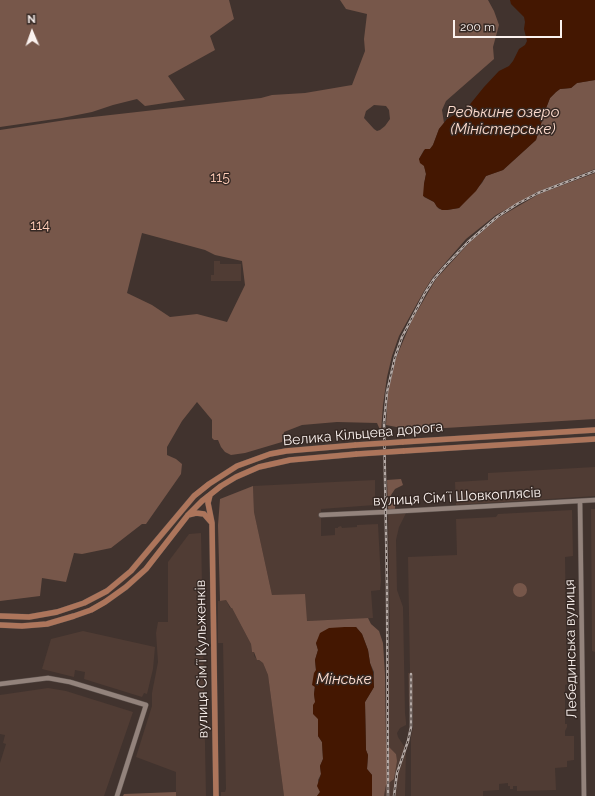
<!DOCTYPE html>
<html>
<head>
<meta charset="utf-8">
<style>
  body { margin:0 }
  #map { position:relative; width:595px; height:796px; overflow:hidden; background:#41332e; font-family:Raleway,sans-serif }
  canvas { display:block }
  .north { position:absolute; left:12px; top:12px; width:40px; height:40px; -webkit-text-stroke:3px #362924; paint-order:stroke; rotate:358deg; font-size:11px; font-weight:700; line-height:16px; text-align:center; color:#fbf2ef }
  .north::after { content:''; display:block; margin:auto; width:14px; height:18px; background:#fbf2ef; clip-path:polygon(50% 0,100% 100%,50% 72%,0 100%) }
  .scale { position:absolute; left:453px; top:20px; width:109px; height:18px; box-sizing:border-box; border:2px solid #fbf2ef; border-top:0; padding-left:5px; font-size:12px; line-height:14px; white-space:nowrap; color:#fbf2ef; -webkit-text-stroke:3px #362924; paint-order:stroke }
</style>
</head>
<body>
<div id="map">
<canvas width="595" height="796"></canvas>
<div class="north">N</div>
<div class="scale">200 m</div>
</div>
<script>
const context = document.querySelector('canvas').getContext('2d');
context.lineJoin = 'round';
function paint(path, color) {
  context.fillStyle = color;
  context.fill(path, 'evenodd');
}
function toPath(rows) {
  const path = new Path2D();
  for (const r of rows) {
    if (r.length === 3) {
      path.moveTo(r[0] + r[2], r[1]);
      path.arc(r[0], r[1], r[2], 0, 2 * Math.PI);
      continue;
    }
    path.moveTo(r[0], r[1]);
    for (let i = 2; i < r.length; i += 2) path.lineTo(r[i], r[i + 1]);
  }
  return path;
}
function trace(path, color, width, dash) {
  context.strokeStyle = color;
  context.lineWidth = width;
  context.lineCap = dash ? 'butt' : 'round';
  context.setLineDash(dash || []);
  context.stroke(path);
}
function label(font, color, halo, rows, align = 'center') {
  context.font = font + ' Raleway,sans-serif';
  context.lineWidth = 3;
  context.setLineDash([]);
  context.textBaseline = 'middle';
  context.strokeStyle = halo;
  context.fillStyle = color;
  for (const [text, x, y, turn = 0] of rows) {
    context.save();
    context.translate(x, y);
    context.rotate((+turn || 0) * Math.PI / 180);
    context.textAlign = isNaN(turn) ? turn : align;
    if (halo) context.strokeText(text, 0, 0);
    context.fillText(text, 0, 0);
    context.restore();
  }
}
paint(toPath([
  [214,261,220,261,220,264,241,264,241,281,211,281,211,275,214,275],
  [595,467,595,496,456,505,455,482,488,480,488,473],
  [375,480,375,505,321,509,321,536,335,535,335,528,338,528,338,527,341,526,342,528,357,527,357,525,378,524,381,581,380,590,371,591,373,618,306,621,272,595,254,512,253,486],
  [591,509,595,509,595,652,592,651],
  [572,510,573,556,565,557,567,684,565,685,565,724,567,724,567,727,565,731,565,736,574,736,574,760,567,761,567,767,555,768,556,790,517,791,517,786,513,786,513,789,510,789,510,786,508,786,508,783,499,784,499,790,483,791,483,796,411,796,411,737,413,727,413,707,409,706,408,673,410,673,408,557,457,555,456,519,496,517,498,514],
  [406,513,399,527,396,540,397,590,403,607,405,713,406,722,406,725,400,728,397,733,398,737,406,749,405,796,384,796,386,785,396,754,386,745,385,737,390,632,388,514],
  [201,533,206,796,176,796,176,772,136,757,152,706,152,693,158,662,156,633,158,622,168,622,168,562,189,534],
  [226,600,230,608,232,608,251,644,252,652,254,652,254,656,257,659,263,663,268,675,284,796,221,796,221,792,225,792,226,789,223,643,218,643,218,601],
  [83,631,155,647,153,669,147,694,144,693,142,697,84,679,85,672,75,670,74,677,42,669,51,639],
  [48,688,66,691,133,712,104,796,0,796,0,763,6,744,3,743,5,735,0,734,0,695]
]), '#503c34');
paint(toPath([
  [0,0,229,0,234,19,210,36,215,50,168,76,185,100,145,106,137,99,113,105,92,112,62,118,0,127],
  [340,0,488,0,494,11,499,25,493,47,494,59,446,101,442,110,444,123,439,129,433,145,430,149,424,150,419,159,424,165,426,174,424,184,424,197,434,202,439,209,447,210,459,208,482,183,486,176,503,170,536,140,545,111,550,98,556,92,560,89,571,88,577,83,595,80,595,169,537,192,496,215,466,239,433,277,424,291,399,336,392,356,387,377,383,405,381,432,377,423,337,422,302,425,284,432,282,442,245,453,231,455,225,452,221,447,218,440,214,440,212,438,212,420,197,402,182,421,167,447,167,455,176,459,182,464,181,474,146,524,142,524,111,548,82,554,74,553,66,582,42,578,40,596,0,601,0,130,66,120,261,98,272,95,305,93,352,85,365,51,364,39,367,14,346,9],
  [374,105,386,106,389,110,390,119,385,126,380,130,377,131,374,129,364,118,366,111],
  [142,233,205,250,215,255,242,261,245,285,227,322,197,314,170,317,152,305,127,293],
  [595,173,595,419,412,430,386,425,388,392,396,358,412,320,436,279,469,243,498,218,539,194],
  [401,479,403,485,395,489,391,495,393,501,395,502,395,509,389,510,388,508,387,480],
  [253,486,254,512,272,595,305,594,307,621,368,618,371,624,379,631,383,643,385,674,386,744,396,754,397,761,394,779,386,785,384,796,372,796,372,775,367,769,368,755,366,750,365,702,374,687,374,672,370,663,368,650,362,634,356,627,345,627,316,643,318,650,315,660,316,671,314,694,318,719,318,736,322,742,323,759,320,766,321,774,318,780,320,792,317,796,284,796,268,675,263,663,259,660,257,660,254,652,252,652,251,644,232,608,231,608,226,600,220,601,218,525,220,499],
  [520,590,7],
  [176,792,176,796,123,796,124,794]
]), '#77574a');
paint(toPath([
  [510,0,595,0,595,80,577,83,571,88,560,89,556,92,550,98,545,111,536,140,503,170,486,176,476,191,459,208,447,210,442,210,437,207,434,202,423,196,424,184,426,174,424,166,420,163,419,159,425,149,430,149,433,145,439,129,447,119,467,108,484,87,499,71,509,66,513,61,519,49,525,45,527,41,524,29,525,22,524,17,511,4],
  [345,627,356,627,362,634,368,650,370,663,373,672,374,687,365,702,366,750,368,755,367,769,372,775,372,796,317,796,320,792,317,786,321,774,320,766,323,759,322,742,318,736,318,719,313,714,313,705,315,702,314,694,315,687,312,685,314,673,316,670,315,660,318,650,316,643,320,633,329,628]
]), '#441701');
const minor = toPath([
  [580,501,584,796],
  [321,515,385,512,595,500],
  [0,684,48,678,70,682,146,705,117,796]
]);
const major = toPath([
  [402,442,595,430],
  [403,451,595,439],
  [210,495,208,503,212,523,216,796],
  [188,515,196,513,204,514,211,522],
  [0,616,29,617,57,612,84,603,107,591,131,571,194,496,209,484,237,466,270,454,286,451,356,445],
  [0,625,22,626,47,624,74,616,91,610,105,602,126,587,146,569,188,515,202,501,221,486,236,477,259,467,290,460,357,454]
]);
trace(minor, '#5a4f4a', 5.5);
trace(major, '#5a4f4a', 6);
trace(minor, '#93837c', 4.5);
trace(major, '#ad755b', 5.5);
const rail = toPath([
  [388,796,387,587,384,423,387,392,395,357,402,337,425,293,434,279,445,266,468,242,497,217,517,204,538,193,595,171],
  [394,796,397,773,408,741,411,727,411,674]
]);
trace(rail, '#b4a9a5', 2.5);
trace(rail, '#362924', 1, [3]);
const majorBridge = toPath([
  [356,445,402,442],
  [357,454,403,451]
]);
trace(majorBridge, '#5a4f4a', 6, []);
trace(majorBridge, '#ad755b', 5.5);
label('14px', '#feccb7', '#362924', [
  ["115",220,178],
  ["114",40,226]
]);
label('14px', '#fbf2ef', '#362924', [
  ["Велика Кільцева дорога",363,434,-5],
  ["вулиця Сімʼї Шовкоплясів",457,497,-3],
  ["Лебединська вулиця",571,649,-91],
  ["вулиця Сімʼї Кульженків",202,659,-91]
]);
label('italic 15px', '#fedcce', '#362924', [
  ["Редькине озеро",503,112],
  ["(Міністерське)",503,129],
  ["Мінське",344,679]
]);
</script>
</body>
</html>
